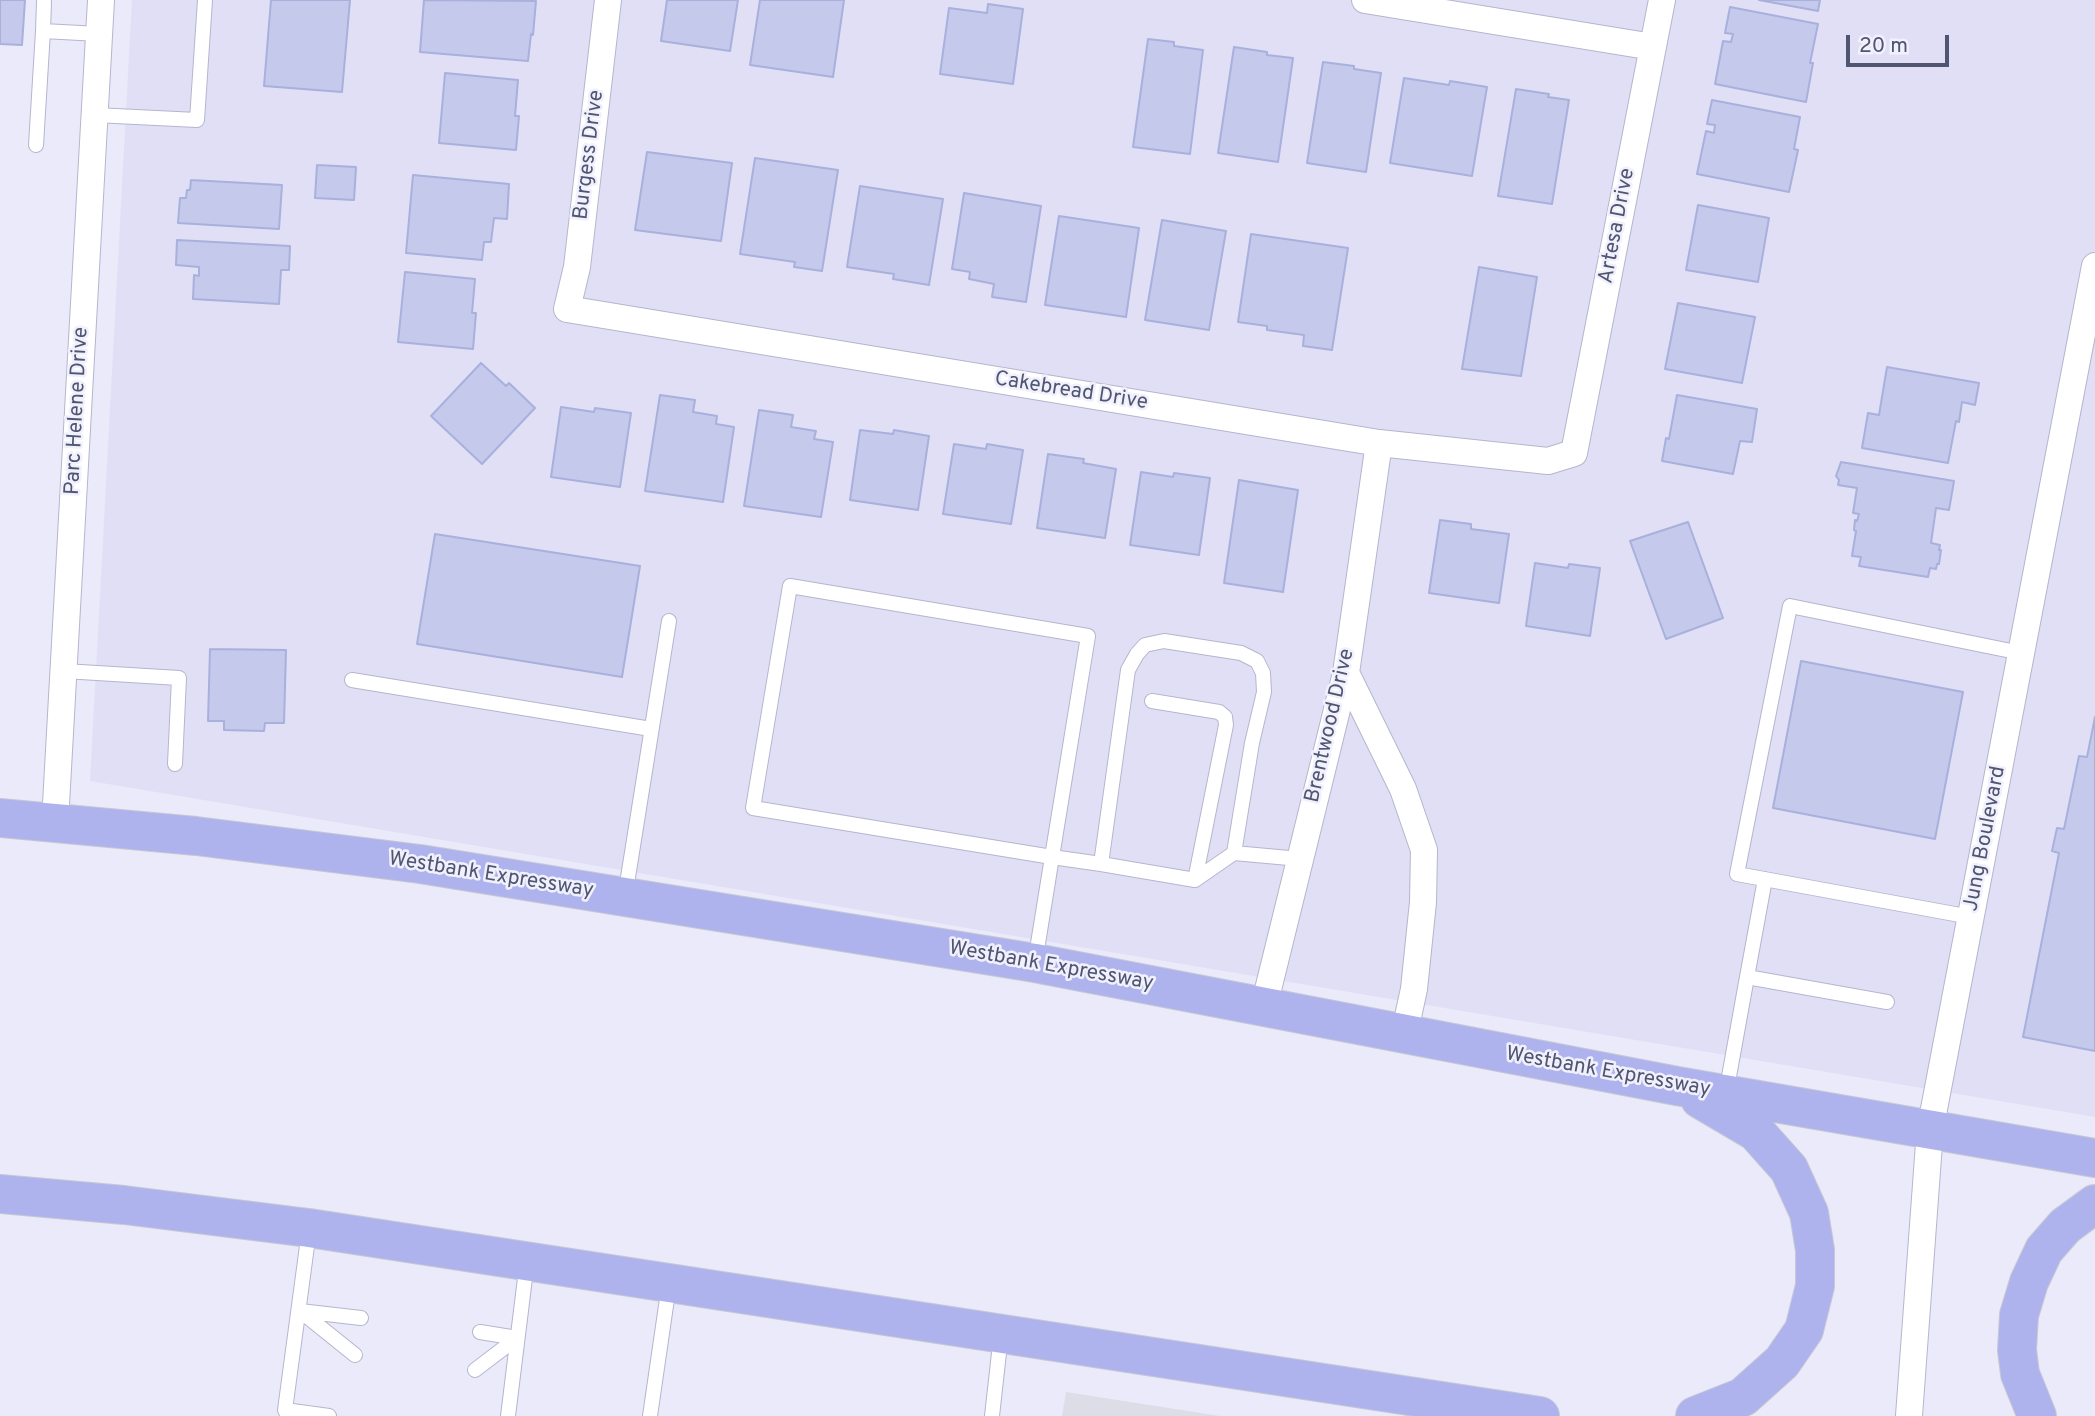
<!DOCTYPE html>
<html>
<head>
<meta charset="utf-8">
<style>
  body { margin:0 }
  #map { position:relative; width:2095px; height:1416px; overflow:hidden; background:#ebeafa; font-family:Overpass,sans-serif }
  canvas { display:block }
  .scale { position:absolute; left:1846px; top:35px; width:103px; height:32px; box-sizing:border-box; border:4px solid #505672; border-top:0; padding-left:9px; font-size:21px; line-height:24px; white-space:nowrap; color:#505672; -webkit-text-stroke:5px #f1f0fd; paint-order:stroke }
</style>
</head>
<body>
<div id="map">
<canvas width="2095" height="1416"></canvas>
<div class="scale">20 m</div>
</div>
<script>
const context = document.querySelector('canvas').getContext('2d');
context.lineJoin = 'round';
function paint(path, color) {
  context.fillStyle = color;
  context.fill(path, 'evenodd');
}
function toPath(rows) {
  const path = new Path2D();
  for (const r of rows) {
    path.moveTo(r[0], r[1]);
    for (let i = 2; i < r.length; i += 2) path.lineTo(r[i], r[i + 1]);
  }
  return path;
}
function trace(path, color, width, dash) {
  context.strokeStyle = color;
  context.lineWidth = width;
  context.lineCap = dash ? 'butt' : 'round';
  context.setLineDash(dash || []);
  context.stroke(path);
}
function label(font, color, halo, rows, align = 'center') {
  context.font = font + ' Overpass,sans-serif';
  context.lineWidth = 5;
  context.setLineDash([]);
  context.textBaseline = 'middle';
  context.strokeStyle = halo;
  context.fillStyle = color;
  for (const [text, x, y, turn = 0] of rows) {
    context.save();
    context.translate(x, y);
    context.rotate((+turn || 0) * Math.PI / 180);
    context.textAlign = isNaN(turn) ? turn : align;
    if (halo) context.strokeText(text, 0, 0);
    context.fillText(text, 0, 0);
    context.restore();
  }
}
paint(toPath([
  [132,0,2095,0,2095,1117,90,781]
]), '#e0dff6');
paint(toPath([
  [1066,1392,1220,1416,1062,1416]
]), '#dcdde7');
const building = toPath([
  [0,0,25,0,22,45,0,44,0,0],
  [271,0,350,0,342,92,264,86,271,0],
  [424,0,536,1,533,35,531,34,528,61,420,52,424,0],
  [667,0,738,0,730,51,661,41,667,0],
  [760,0,844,0,833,77,750,65,760,0],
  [1759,0,1820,0,1818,11,1759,0],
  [988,4,1023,9,1013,84,940,74,949,8,987,13,988,4],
  [1730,7,1818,24,1810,63,1813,63,1806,102,1715,84,1723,41,1731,42,1733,34,1725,33,1730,7],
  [1148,39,1174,42,1174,46,1203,50,1190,154,1133,147,1148,39],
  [1234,47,1267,52,1267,55,1293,58,1278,162,1218,153,1234,47],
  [1323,62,1354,66,1354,69,1381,73,1366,172,1307,163,1323,62],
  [445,73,518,80,515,116,519,116,516,150,439,143,445,73],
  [1404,78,1449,85,1450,81,1487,87,1472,176,1390,163,1404,78],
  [1516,89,1549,94,1548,97,1569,100,1552,204,1498,196,1516,89],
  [1712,100,1800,117,1794,149,1798,150,1789,192,1697,174,1706,131,1714,133,1715,125,1707,124,1712,100],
  [647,152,732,163,721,241,635,230,647,152],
  [755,158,838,170,822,271,794,267,795,262,740,254,755,158],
  [317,165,356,167,354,200,315,198,317,165],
  [413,175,509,184,507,219,494,218,491,242,484,242,482,260,406,253,413,175],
  [191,180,282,185,279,229,178,223,180,198,186,198,187,190,190,190,191,180],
  [860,186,943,199,929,285,893,279,894,274,847,267,860,186],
  [964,193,1041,206,1026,302,992,297,994,284,969,279,970,272,952,269,964,193],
  [1698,205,1769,218,1758,282,1686,270,1698,205],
  [1059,216,1139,228,1126,317,1045,305,1059,216],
  [1162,220,1226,231,1209,330,1145,320,1162,220],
  [1251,234,1348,248,1332,350,1303,346,1304,335,1267,330,1267,326,1238,322,1251,234],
  [177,240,290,246,289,270,281,270,279,304,193,299,194,275,199,276,199,267,176,265,177,240],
  [1479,267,1537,277,1521,376,1462,369,1479,267],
  [405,272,475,279,472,313,476,313,473,349,398,342,405,272],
  [1678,303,1755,317,1742,383,1665,369,1678,303],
  [481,363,506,386,509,383,535,408,482,464,431,416,481,363],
  [1887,367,1979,383,1975,405,1962,402,1959,422,1956,421,1948,463,1862,448,1868,413,1879,415,1887,367],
  [660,395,695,400,693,412,717,416,716,424,734,427,723,502,645,491,660,395],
  [1677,395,1757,409,1752,442,1740,441,1733,474,1662,461,1666,438,1669,439,1677,395],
  [561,407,594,412,595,408,631,413,620,487,551,477,561,407],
  [759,410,793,415,791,427,816,431,814,439,833,442,821,517,744,506,759,410],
  [860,430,893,434,894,430,929,436,918,510,850,500,860,430],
  [954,444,986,449,987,444,1023,450,1011,524,943,514,954,444],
  [1048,454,1084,459,1083,463,1116,469,1105,538,1037,528,1048,454],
  [1841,462,1954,481,1949,510,1936,508,1931,543,1940,545,1939,550,1941,550,1939,564,1937,564,1936,569,1930,568,1928,577,1859,566,1861,557,1852,556,1856,531,1854,530,1855,520,1857,521,1859,514,1853,513,1857,488,1838,485,1839,480,1836,476,1841,462],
  [1141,472,1173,477,1174,473,1210,478,1199,555,1130,545,1141,472],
  [1239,480,1298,490,1283,592,1224,583,1239,480],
  [1440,520,1471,524,1471,529,1509,534,1499,603,1429,593,1440,520],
  [1688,522,1723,618,1666,639,1630,541,1688,522],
  [435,534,640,566,622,677,417,644,435,534],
  [1535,563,1568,568,1569,564,1600,568,1590,636,1526,626,1535,563],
  [210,649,286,650,284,723,265,723,264,731,224,730,224,721,208,721,210,649],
  [1801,661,1963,692,1935,839,1773,808,1801,661],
  [2095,717,2095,1051,2023,1037,2059,853,2052,851,2057,828,2064,829,2079,756,2087,757,2095,717]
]);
paint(building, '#c5caec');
trace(building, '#a8b0dc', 2);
const service = toPath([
  [43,31,44,2],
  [95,115,197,120,205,0],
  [36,145,43,31,99,34],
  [64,671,179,678,175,764],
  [352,680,651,729],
  [1152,701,1219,712,1225,717,1226,725,1195,880],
  [1101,864,1128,670,1137,654,1145,645,1164,641,1241,653,1257,661,1263,673,1264,692,1252,743,1234,853],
  [1765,879,1747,977,1887,1002],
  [625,896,669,621],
  [1971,917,1737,874,1790,606,2021,653],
  [1035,962,1052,857,1088,636,790,586,753,808,1052,857,1101,864,1195,880,1234,853,1300,859],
  [1726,1093,1747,977],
  [299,1310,355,1355],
  [300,1311,361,1318],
  [480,1332,517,1338],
  [475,1370,517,1338],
  [285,1410,329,1416],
  [288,1416,285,1410,309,1231],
  [508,1416,527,1262],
  [650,1416,669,1285],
  [992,1416,1001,1335]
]);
const minor = toPath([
  [608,0,577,267,567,309,1379,443,1548,461,1574,453,1662,0],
  [1365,0,1653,47],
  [1346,673,1403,789,1424,850,1423,902,1414,989,1404,1035],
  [55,822,101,0],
  [1264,1006,1346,673,1379,443],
  [1909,1416,1930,1130,2095,266]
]);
const trunk = toPath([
  [0,818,196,836,420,864,1035,963,1677,1086,2095,1158],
  [0,1194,124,1205,309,1228,1540,1416],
  [1695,1416,1743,1397,1782,1362,1804,1330,1815,1286,1815,1250,1809,1213,1789,1169,1756,1132,1700,1099],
  [2037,1416,2020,1374,2017,1350,2019,1315,2029,1282,2044,1250,2065,1226,2095,1204]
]);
trace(service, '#b4b6cd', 16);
trace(minor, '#b4b6cd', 28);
trace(trunk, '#c7c9d2', 40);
trace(service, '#fff', 14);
trace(minor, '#fff', 26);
trace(trunk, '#aeb3ee', 38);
label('21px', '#505672', '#f1f0fd', [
  ["Burgess Drive",590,155,-83],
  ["Artesa Drive",1618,226,-79],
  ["Cakebread Drive",1071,392,9],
  ["Parc Helene Drive",78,411,-87],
  ["Brentwood Drive",1331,726,-77],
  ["Jung Boulevard",1986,839,-79],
  ["Westbank Expressway",491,876,9],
  ["Westbank Expressway",1051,967,10],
  ["Westbank Expressway",1608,1073,10]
]);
</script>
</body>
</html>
